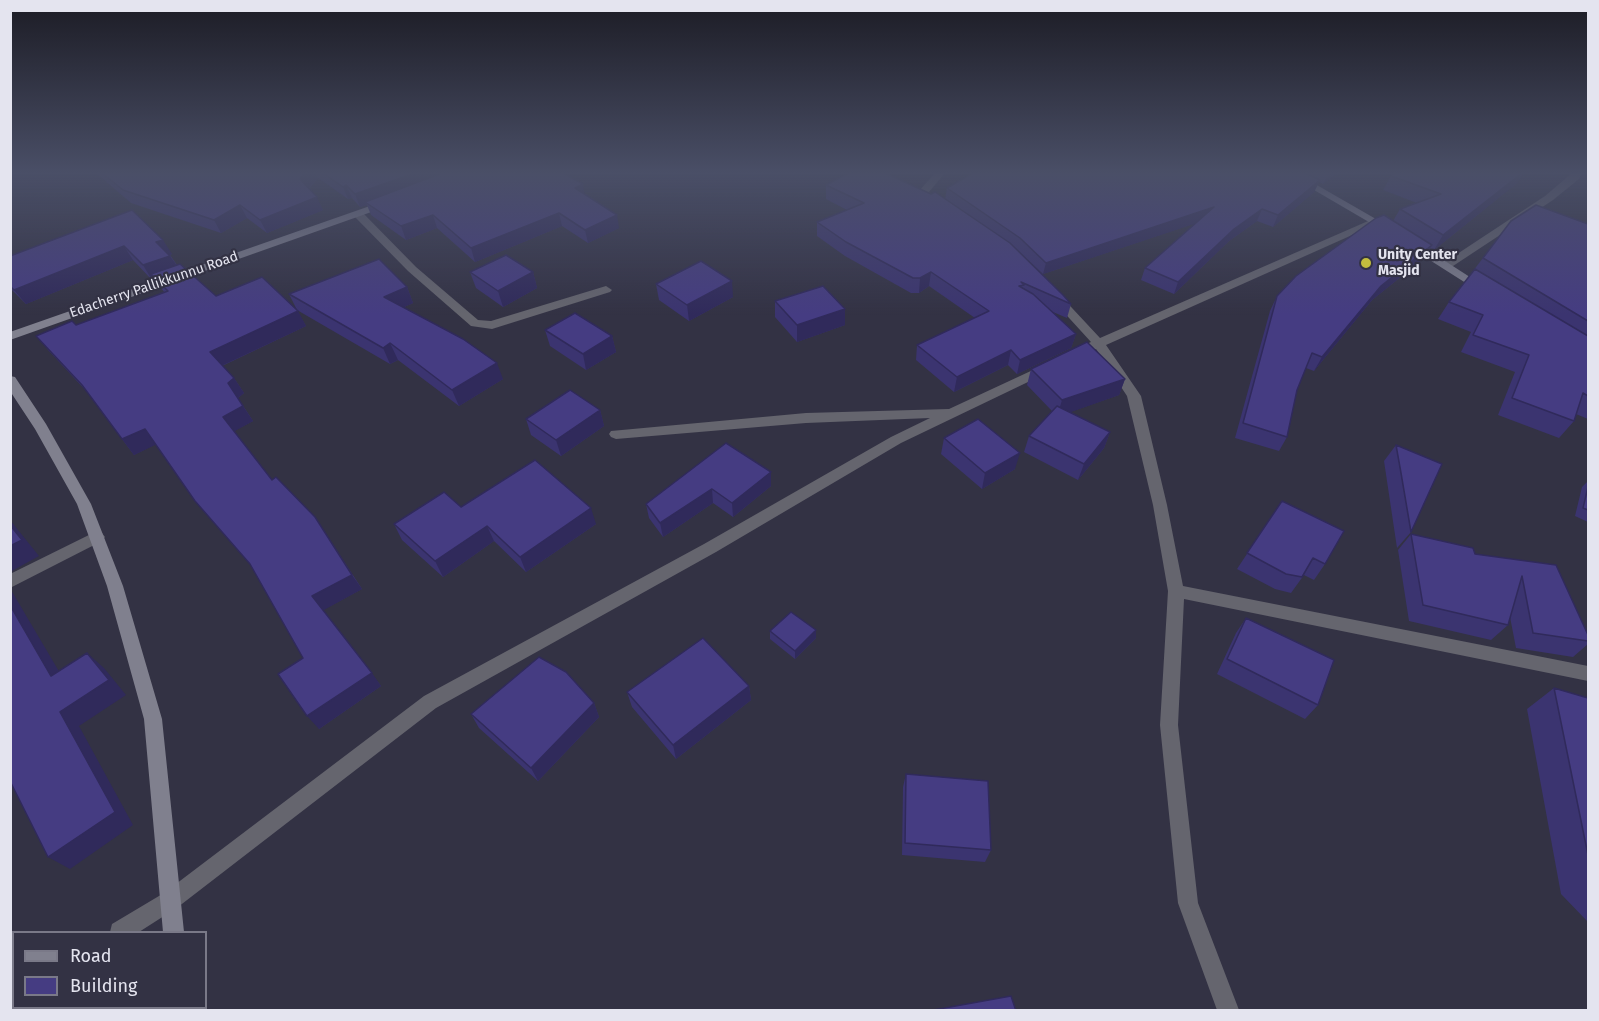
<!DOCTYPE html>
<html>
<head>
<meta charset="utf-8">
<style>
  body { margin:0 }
  #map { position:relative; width:1599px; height:1021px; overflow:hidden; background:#333244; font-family:"Fira Sans",sans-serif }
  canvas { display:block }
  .frame { position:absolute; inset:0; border:12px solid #e4e4ef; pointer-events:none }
  .legend { position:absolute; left:12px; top:931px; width:195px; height:78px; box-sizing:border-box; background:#333244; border:2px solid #7a7988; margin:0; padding:8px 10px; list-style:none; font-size:18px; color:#e4e4ef }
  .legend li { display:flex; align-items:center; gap:12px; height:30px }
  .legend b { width:30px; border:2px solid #7a7988 }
</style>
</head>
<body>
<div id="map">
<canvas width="1599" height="1021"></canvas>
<div class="frame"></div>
<ul class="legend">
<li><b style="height:8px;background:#80808e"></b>Road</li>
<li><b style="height:16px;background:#453c82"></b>Building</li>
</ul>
</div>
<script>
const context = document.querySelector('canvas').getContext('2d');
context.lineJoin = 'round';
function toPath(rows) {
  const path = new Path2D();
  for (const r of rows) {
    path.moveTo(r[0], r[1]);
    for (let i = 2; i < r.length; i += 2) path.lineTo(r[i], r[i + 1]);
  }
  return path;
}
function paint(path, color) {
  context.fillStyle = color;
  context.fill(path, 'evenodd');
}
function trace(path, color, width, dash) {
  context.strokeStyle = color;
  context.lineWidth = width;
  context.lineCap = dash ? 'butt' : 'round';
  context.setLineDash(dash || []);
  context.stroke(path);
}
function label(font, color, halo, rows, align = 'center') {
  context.font = font + ' "Fira Sans",sans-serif';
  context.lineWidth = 4.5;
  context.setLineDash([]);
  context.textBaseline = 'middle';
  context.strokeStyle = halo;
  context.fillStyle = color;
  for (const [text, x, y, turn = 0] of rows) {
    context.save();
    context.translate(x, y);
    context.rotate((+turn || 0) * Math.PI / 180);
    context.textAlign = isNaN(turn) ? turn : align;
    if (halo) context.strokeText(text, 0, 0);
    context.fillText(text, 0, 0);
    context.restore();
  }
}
paint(toPath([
  [935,173,945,173,929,192,943,203,938,206,918,192,935,173],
  [1572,173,1582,173,1579,179,1553,200,1450,268,1442,268,1442,264,1545,196,1572,173],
  [358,211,362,212,416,267,478,320,491,321,606,286,612,290,610,292,492,329,471,326,408,271,354,216,353,214,358,211],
  [1375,218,1379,219,1379,223,1106,345,1141,396,1167,505,1183,586,1588,666,1588,681,1184,599,1178,725,1198,903,1239,1010,1217,1010,1178,903,1160,725,1168,591,1153,505,1127,396,1096,349,1079,357,1071,357,1069,354,1071,351,1091,342,1049,296,1055,292,1059,294,1100,338,1375,218],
  [1048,363,1054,367,1053,370,901,443,716,552,436,708,178,907,139,932,110,932,112,924,164,893,424,696,704,544,891,437,930,418,806,423,616,439,611,437,609,434,611,431,806,413,949,409,1048,363],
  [97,531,102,533,105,537,102,541,10,588,10,574,97,531],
  [14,990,14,1008,22,1008,19,1010,10,1010,10,991,14,990]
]), '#65656e');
paint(toPath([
  [1285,173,1296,173,1395,230,1394,232,1386,232,1285,173],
  [387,200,391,201,391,205,10,340,10,332,387,200],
  [1410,240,1414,241,1490,290,1484,294,1480,292,1406,245,1405,243,1410,240],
  [10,376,15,377,46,424,91,504,123,586,162,719,184,932,163,932,144,719,107,586,77,504,35,429,10,391,10,376],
  [170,1008,192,1008,193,1010,171,1010,170,1008]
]), '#80808e');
paint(toPath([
  [96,173,563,173,619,228,588,243,562,226,475,262,437,228,406,240,371,215,367,205,360,207,352,198,348,199,318,178,309,189,323,210,267,233,247,218,221,233,131,203],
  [973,173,1337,173,1323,184,1319,182,1314,192,1273,227,1257,221,1229,241,1174,294,1141,280,1145,268,1196,223,1043,274,1015,248,1071,304,1067,318,1053,312,1076,334,1071,348,1017,374,1008,365,954,392,916,360,917,345,975,318,929,286,919,293,911,293,845,256,817,236,817,222,847,210,826,199,826,185,931,194,945,199,947,188],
  [1394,173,1524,173,1517,183,1434,250,1430,248,1423,259,1372,300,1314,371,1306,368,1297,390,1287,437,1279,451,1235,438,1270,311,1277,296,1393,221,1400,209,1417,203,1383,190,1391,176],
  [132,210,172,254,170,255,177,265,216,296,297,310,289,294,407,287,413,303,404,307,503,379,459,406,398,360,390,364,297,310,306,326,222,366,234,378,244,393,238,398,253,421,234,431,272,480,315,517,362,589,323,610,381,686,319,729,303,658,253,568,195,501,156,444,134,455,122,439,89,394,49,351,36,336,76,325,164,292,155,279,152,280,133,260,26,304,10,288,10,256],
  [1588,224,1588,419,1576,414,1574,421,1559,438,1498,415,1515,372,1461,352,1471,332,1438,319,1449,302,1483,258],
  [470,272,533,272,537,288,503,307,476,288],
  [656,284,733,297,689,321,659,300],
  [775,301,845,309,845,325,797,342,775,317],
  [545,330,612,336,616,352,586,370,550,346],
  [1031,369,1125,379,1119,395,1070,412,1110,432,1104,448,1078,480,1024,452,1029,436,1052,411,1027,385],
  [600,410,604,426,561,456,531,435,526,419],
  [944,438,1015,469,982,489,941,454],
  [1396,445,1411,532,1397,548,1384,461],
  [771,472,771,486,733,517,713,503,663,537,649,518,646,504],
  [1588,481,1588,522,1575,516,1582,487],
  [1282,501,1325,564,1314,580,1304,575,1291,593,1275,589,1237,569],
  [461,507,596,524,526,572,494,541,443,577,402,540,394,524],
  [1411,534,1475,554,1556,565,1588,635,1588,644,1573,657,1516,648,1510,617,1508,625,1491,640,1409,621,1398,550],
  [1246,618,1318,705,1305,719,1217,674,1236,633],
  [770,631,816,638,795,659,770,639],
  [749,686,751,700,676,759,632,707,627,692],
  [1554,688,1588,698,1588,922,1561,894,1527,709],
  [594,703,599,717,538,781,479,728,471,714],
  [906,774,991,850,985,862,902,855,903,787]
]), '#3b3470');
paint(toPath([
  [305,173,315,173,318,178,305,192,300,179],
  [415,173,454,173,365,202,367,205,360,207,355,194],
  [1329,173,1337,173,1323,184],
  [1522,173,1524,173,1517,183,1434,250,1443,235],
  [1320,180,1314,192,1273,227,1278,215],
  [583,184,585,197,575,188],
  [346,185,352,198,348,199,343,187],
  [317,197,323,210,267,233,260,220],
  [240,205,247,218,221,233,214,220],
  [1214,207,1209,219,1043,274,1046,263],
  [1262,209,1257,221,1229,241,1174,294,1178,282,1234,229],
  [559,213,562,226,475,262,471,248],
  [433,215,437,228,406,240,401,226],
  [617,215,619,228,588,243,585,230],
  [163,240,172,254,165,257,156,242],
  [1432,245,1423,259,1372,300,1314,371,1322,357,1381,286],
  [124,246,133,260,26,304,14,290],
  [170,256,180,270,151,274,155,279,152,280,143,265],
  [533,272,537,288,503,307,498,291],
  [931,272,929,286,919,293,920,278],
  [732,281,733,297,689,321,687,305],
  [407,287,413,303,391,313,384,297],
  [845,309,845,325,797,342,797,325],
  [298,311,306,326,219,367,210,352],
  [1076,334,1071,348,1017,374,1020,360],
  [612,336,616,352,586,370,583,354],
  [390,343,398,360,390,364,383,348],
  [1011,350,1008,365,954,392,957,377],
  [497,363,503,379,459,406,452,390],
  [234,378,244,393,238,398,228,383],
  [1125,379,1119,395,1057,417,1062,400],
  [243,406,253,421,233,432,223,417],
  [600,410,604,426,561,456,556,440],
  [145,429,157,444,134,455,122,439],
  [1110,432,1104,448,1078,480,1084,464],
  [1020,453,1015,469,982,489,985,473],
  [771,472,771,486,733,517,732,503],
  [712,489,713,503,663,537,660,523],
  [591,508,596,524,526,572,520,557],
  [10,520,39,556,10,572],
  [487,526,494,541,443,577,435,561],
  [352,575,362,589,322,611,312,596],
  [10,589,11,590,70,690,51,676,10,605],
  [816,630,816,638,795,659,795,651],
  [87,653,104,668,126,695,79,726,133,825,70,869,48,857,60,712],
  [372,673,381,686,319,729,307,716],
  [749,686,751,700,676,759,673,745],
  [594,703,599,717,538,781,531,768]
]), '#302a5b');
const building = toPath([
  [102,173,305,173,300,179,317,197,260,220,240,205,214,220,123,190,102,173],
  [323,173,415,173,355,194,346,185,343,187,323,173],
  [442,173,563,173,583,184,575,188,617,215,585,230,559,213,471,248,433,215,401,226,365,202,442,173],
  [849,173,885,173,931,194,935,192,1010,243,1063,295,1071,304,1021,282,1024,285,1019,286,1033,294,1076,334,1020,360,1011,350,957,377,917,345,989,311,931,272,920,278,913,278,846,242,817,222,864,203,826,185,849,173],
  [973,173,1305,173,1320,180,1278,215,1262,209,1234,229,1178,282,1145,268,1214,207,1046,263,1020,238,947,188,973,173],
  [1394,173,1522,173,1443,235,1400,209,1441,194,1391,176,1394,173],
  [1536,205,1588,224,1588,321,1483,258,1511,221,1536,205],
  [132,210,163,240,156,242,170,256,143,265,124,246,14,290,10,286,10,256,132,210],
  [1384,215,1432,245,1381,286,1322,357,1312,353,1297,390,1287,437,1243,423,1277,296,1296,276,1376,218,1384,215],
  [506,255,533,272,498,291,470,272,506,255],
  [379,259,407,287,384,297,463,339,497,363,452,390,390,343,383,348,289,294,379,259],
  [701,261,732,281,687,305,656,284,701,261],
  [180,264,216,296,262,277,298,311,210,352,234,378,228,383,243,406,223,417,272,480,276,477,315,517,352,575,312,596,372,673,307,716,278,674,303,658,250,564,195,501,145,429,122,439,82,385,36,336,72,321,76,325,168,291,151,274,180,264],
  [1475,269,1588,336,1588,396,1583,393,1574,421,1512,398,1529,355,1473,335,1483,315,1449,302,1475,269],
  [823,286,845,309,797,325,775,301,823,286],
  [575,313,612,336,583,354,545,330,575,313],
  [1087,342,1125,379,1062,400,1031,369,1087,342],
  [570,390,600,410,556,440,526,419,570,390],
  [1057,406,1110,432,1084,464,1029,436,1057,406],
  [978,419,1020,453,985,473,944,438,978,419],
  [726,443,771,472,732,503,712,489,660,523,646,504,726,443],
  [1396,445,1442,464,1411,532,1401,473,1396,445],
  [535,460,591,508,520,557,487,526,435,561,394,524,444,492,461,507,535,460],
  [1588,487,1588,510,1583,508,1588,487],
  [1282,501,1344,531,1325,564,1313,558,1302,577,1286,574,1247,553,1282,501],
  [10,525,22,540,10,546,10,525],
  [1411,534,1473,548,1475,554,1556,565,1588,635,1588,641,1533,633,1522,576,1508,625,1423,605,1411,534],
  [10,605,51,676,87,653,109,680,60,712,115,812,48,857,10,781,10,605],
  [791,612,816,630,795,651,770,631,791,612],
  [1246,618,1334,660,1318,705,1227,659,1246,618],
  [703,638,749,686,673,745,627,692,703,638],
  [539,657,566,672,594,703,531,768,471,714,539,657],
  [1554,688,1588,698,1588,855,1554,688],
  [906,774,988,781,991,850,905,843,906,774],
  [1011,996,1016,1011,928,1011,1011,996]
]);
paint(building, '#453c82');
trace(building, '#302a5b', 1.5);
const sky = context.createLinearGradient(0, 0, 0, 315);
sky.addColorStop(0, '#1c1c25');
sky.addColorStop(0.55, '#4a4f67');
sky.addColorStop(1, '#4a4f6700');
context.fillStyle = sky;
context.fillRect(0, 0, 1599, 315);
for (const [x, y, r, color] of [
  [1366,263,6,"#c3bd3e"]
]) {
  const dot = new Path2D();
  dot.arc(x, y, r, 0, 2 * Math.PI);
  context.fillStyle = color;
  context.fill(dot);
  trace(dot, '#333244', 2);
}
label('bold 14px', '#e4e4ef', '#333244', [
  ["Unity Center",1378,255],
  ["Masjid",1378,271]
], 'left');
label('14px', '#e4e4ef', '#333244', [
  ["Edacherry Pallikkunnu Road",154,285,-19]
]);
</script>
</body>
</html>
